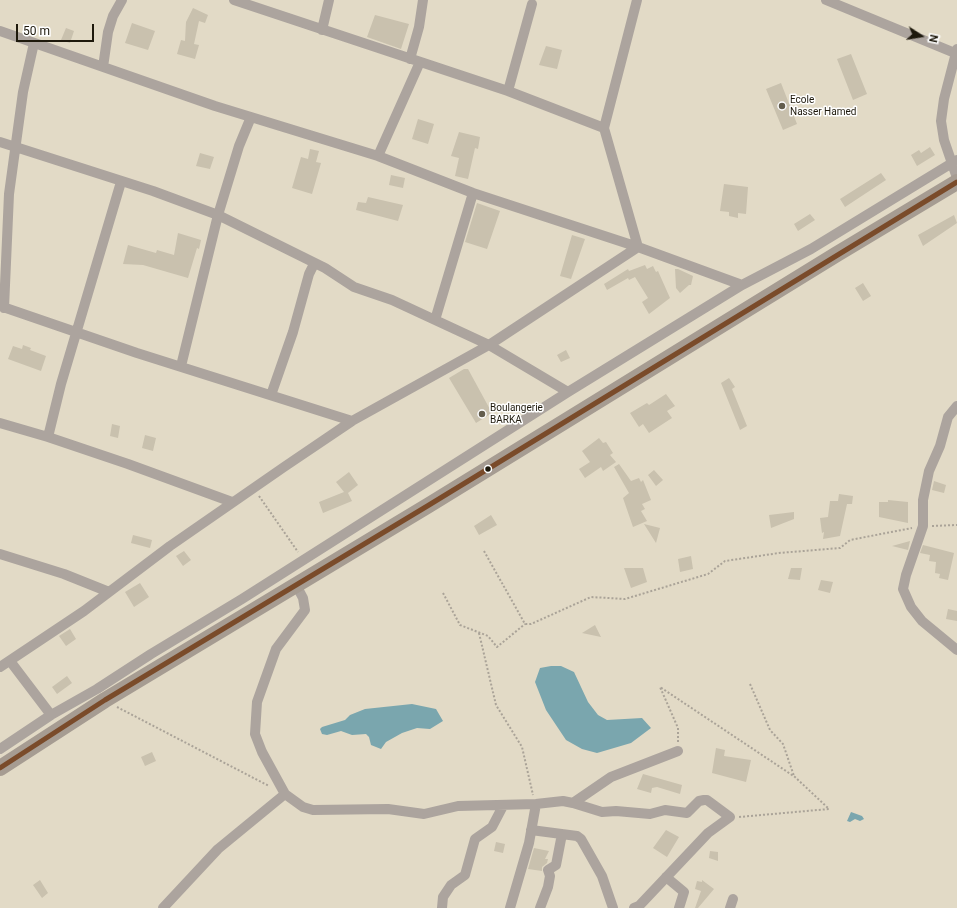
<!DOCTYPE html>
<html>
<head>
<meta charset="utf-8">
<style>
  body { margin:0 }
  #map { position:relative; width:957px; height:908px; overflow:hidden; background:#e2dac6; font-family:Roboto,sans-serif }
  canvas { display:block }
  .north { position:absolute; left:901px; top:16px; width:40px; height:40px; -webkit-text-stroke:3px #fff; paint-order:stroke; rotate:102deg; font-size:11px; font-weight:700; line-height:16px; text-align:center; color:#1e190c }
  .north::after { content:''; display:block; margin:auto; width:14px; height:18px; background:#1e190c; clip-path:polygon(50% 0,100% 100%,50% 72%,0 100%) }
  .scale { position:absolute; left:16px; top:24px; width:78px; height:18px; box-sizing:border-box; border:2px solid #1e190c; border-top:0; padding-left:5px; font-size:12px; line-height:14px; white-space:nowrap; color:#1e190c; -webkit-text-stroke:3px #fff; paint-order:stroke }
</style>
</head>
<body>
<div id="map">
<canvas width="957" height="908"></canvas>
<div class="north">N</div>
<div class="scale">50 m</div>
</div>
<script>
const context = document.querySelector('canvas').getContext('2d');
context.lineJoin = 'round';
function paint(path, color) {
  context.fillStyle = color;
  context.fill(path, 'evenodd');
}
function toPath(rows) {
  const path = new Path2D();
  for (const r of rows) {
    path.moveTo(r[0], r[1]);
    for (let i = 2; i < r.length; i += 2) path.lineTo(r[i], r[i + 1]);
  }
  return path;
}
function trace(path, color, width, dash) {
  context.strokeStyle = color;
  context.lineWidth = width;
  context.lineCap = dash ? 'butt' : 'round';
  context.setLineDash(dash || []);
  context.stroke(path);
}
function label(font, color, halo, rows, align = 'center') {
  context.font = font + ' Roboto,sans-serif';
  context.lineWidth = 3;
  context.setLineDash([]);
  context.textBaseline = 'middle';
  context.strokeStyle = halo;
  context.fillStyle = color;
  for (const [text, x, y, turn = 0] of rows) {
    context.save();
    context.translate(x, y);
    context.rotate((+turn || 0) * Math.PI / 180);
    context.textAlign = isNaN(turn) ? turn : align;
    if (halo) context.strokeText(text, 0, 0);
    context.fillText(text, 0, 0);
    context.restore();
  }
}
paint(toPath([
  [551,666,561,666,574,672,588,702,598,715,607,720,642,718,651,728,631,743,597,753,582,749,566,740,546,710,535,682,540,668],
  [412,704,436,709,443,721,430,729,417,728,402,733,386,742,381,749,371,745,369,737,366,734,352,735,341,731,327,735,322,734,320,729,322,727,345,720,350,715,365,709],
  [851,812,862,816,864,819,860,821,855,819,850,822,847,821]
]), '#7aa6ae');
paint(toPath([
  [193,8,208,15,205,23,199,21,194,44,199,45,195,59,177,54,181,40,185,41,186,22],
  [375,15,409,24,401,49,367,37],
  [132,23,155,31,148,50,125,43],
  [66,28,74,31,70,43,61,40],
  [546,46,562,50,557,69,539,65],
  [851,54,867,94,853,100,837,59],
  [781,83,797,124,783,130,766,89],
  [418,119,434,124,428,144,412,139],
  [459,132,480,137,478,149,475,148,468,179,455,176,459,158,451,156],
  [930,147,935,155,917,166,911,155,919,150,921,153],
  [310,149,319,151,316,162,321,163,312,194,292,188,301,157,308,159],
  [200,153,214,157,210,169,196,166],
  [881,173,886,180,845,207,840,199],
  [391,175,405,178,403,188,389,185],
  [724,184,748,187,746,214,738,213,738,218,729,216,729,212,720,211],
  [368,197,403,205,398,221,356,210,358,202,366,203],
  [477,203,500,211,487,249,465,242],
  [810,214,815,220,798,231,794,224],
  [954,215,957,223,923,246,918,235],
  [178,233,201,240,199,249,197,248,188,278,143,265,123,264,128,245,156,253,157,250,174,255],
  [572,235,585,239,571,279,560,276],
  [645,265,647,269,653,266,656,272,658,271,670,298,649,314,642,302,648,298,635,277,629,280,628,278,607,290,604,284,628,269,629,271],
  [675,269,678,269,693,276,691,285,689,285,680,293,676,288],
  [863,283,871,296,863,301,855,288],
  [23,345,31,348,30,350,46,356,41,371,8,359,13,346,22,349],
  [566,350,570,358,561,362,557,355],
  [464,369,468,369,492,413,476,423,449,378],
  [729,378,735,387,732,389,747,426,740,430,721,383],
  [666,394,675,406,667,411,672,418,649,433,643,424,639,427,630,413,647,403,649,405],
  [112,424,120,426,118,438,110,436],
  [145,435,156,438,153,451,142,448],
  [599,438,603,443,606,442,613,453,610,455,616,462,603,471,601,467,585,478,579,469,590,462,582,451],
  [619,464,631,481,639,478,641,482,643,480,651,500,642,504,645,509,641,511,647,521,633,527,623,498,629,493,614,467],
  [654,470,663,480,656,486,648,475],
  [349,472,358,485,348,493,352,501,323,513,319,502,344,492,336,482],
  [934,481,946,485,944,493,932,490],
  [839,494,853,496,852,504,847,504,840,536,823,539,824,532,822,533,820,518,828,517,830,501,838,501],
  [888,500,908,502,908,523,879,517,879,502,888,502],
  [794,512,794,519,771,528,769,515],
  [491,515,497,525,479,535,474,526],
  [644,524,660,528,656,543],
  [133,535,152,540,150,548,131,543],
  [910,541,908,550,892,546],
  [923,545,954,553,948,580,939,578,940,574,935,573,936,562,929,561,930,555,920,553],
  [184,551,191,560,183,566,176,556],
  [691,556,693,569,680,572,678,559],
  [624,568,643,568,647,582,631,588],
  [791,568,802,568,800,580,788,579],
  [821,580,833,582,830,593,818,590],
  [140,583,149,597,134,607,125,592],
  [948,609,957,611,957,621,946,619],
  [595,625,601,637,582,633],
  [70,629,76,639,66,646,59,636],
  [67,676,72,683,57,694,52,687],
  [716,748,725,750,724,756,751,760,746,782,712,773],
  [152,752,156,761,145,766,141,757],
  [643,774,682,785,680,794,657,787,652,788,651,793,637,789],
  [666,830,679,837,667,857,653,848],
  [496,842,505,844,503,853,494,851],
  [534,848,549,851,545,859,548,859,547,863,542,867,542,871,528,869],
  [710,851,718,852,718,861,709,858],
  [40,880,48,893,42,898,33,885],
  [702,880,714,889,698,908,695,908,701,891,695,889,697,881,702,882]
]), '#c9c1ae');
trace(toPath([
  [259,496,298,552],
  [932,526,957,525],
  [484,551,525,624,531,624,591,597,625,599,708,574,725,561,779,553,840,548,850,540,912,528],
  [443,593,460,625,488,636,497,647,525,624],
  [479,633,496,705,522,747,533,795],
  [750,684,770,730,783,744,794,776],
  [117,707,269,786],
  [678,742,678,728,660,687,795,777,829,809,739,817]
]), '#aaa398', 2, [2, 2]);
trace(toPath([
  [234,0,508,91,604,128,638,247],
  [826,0,957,54],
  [322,30,329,0],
  [0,31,215,106,378,156,473,193,638,247,742,285],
  [957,49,944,99,941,121,944,140,957,178],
  [410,59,419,27,423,0],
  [103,67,108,32,113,16,122,0],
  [508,91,532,4],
  [604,128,637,0],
  [0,142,153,191,218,215,325,268,354,287,392,300,489,345,568,392],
  [378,156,420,62],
  [0,306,137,353,352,421],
  [4,308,9,194,23,92,34,43],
  [435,320,473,193],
  [181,366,218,215,239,146,251,117],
  [271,395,293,332,309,274,314,264],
  [957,406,948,417,940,446,929,471,923,500,923,526,906,575,903,589,911,607,922,621,957,650],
  [0,423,48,437,61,384,121,182],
  [48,437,128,464,232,502],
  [0,554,64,574,109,592],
  [296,585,303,598,305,610,276,649,257,702,255,734,262,752,285,794,303,807,313,810,388,809,424,814,458,806,536,804,563,801,573,803,611,777,678,751],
  [10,661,51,715],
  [0,667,84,611,170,546,284,467,352,421,489,345,638,247],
  [0,749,51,715,97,689,151,654,242,599,568,392,742,285,811,249,957,160],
  [573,803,602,812,616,811,650,814,665,810,687,813,699,801,704,800,707,800,730,817,708,833,639,906,634,908],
  [531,830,577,836,581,839,602,876,613,908],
  [666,877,684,892,679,908],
  [163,908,218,849,285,794],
  [442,908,443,897,451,885,465,875,475,839,492,827,503,806],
  [510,908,529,843,536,804],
  [540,908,548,887,550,876,548,870,556,865,562,834],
  [730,908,733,899]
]), '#aca49e', 10);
trace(toPath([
  [0,768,105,700,429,505,837,254,957,182]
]), '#a69c92', 16);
trace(toPath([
  [0,768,105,700,429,505,957,182]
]), '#7a4b2a', 5);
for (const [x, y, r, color] of [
  [782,106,4,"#635d4d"],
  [482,414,4,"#635d4d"],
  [488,469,3.5,"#1e190c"]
]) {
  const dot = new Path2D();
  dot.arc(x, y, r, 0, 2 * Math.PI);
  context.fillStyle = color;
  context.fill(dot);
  trace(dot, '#fff', 1.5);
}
label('10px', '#1e190c', '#fff', [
  ["Ecole",790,100],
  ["Nasser Hamed",790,112],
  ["Boulangerie",490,408],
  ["BARKA",490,420]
], 'left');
</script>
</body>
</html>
